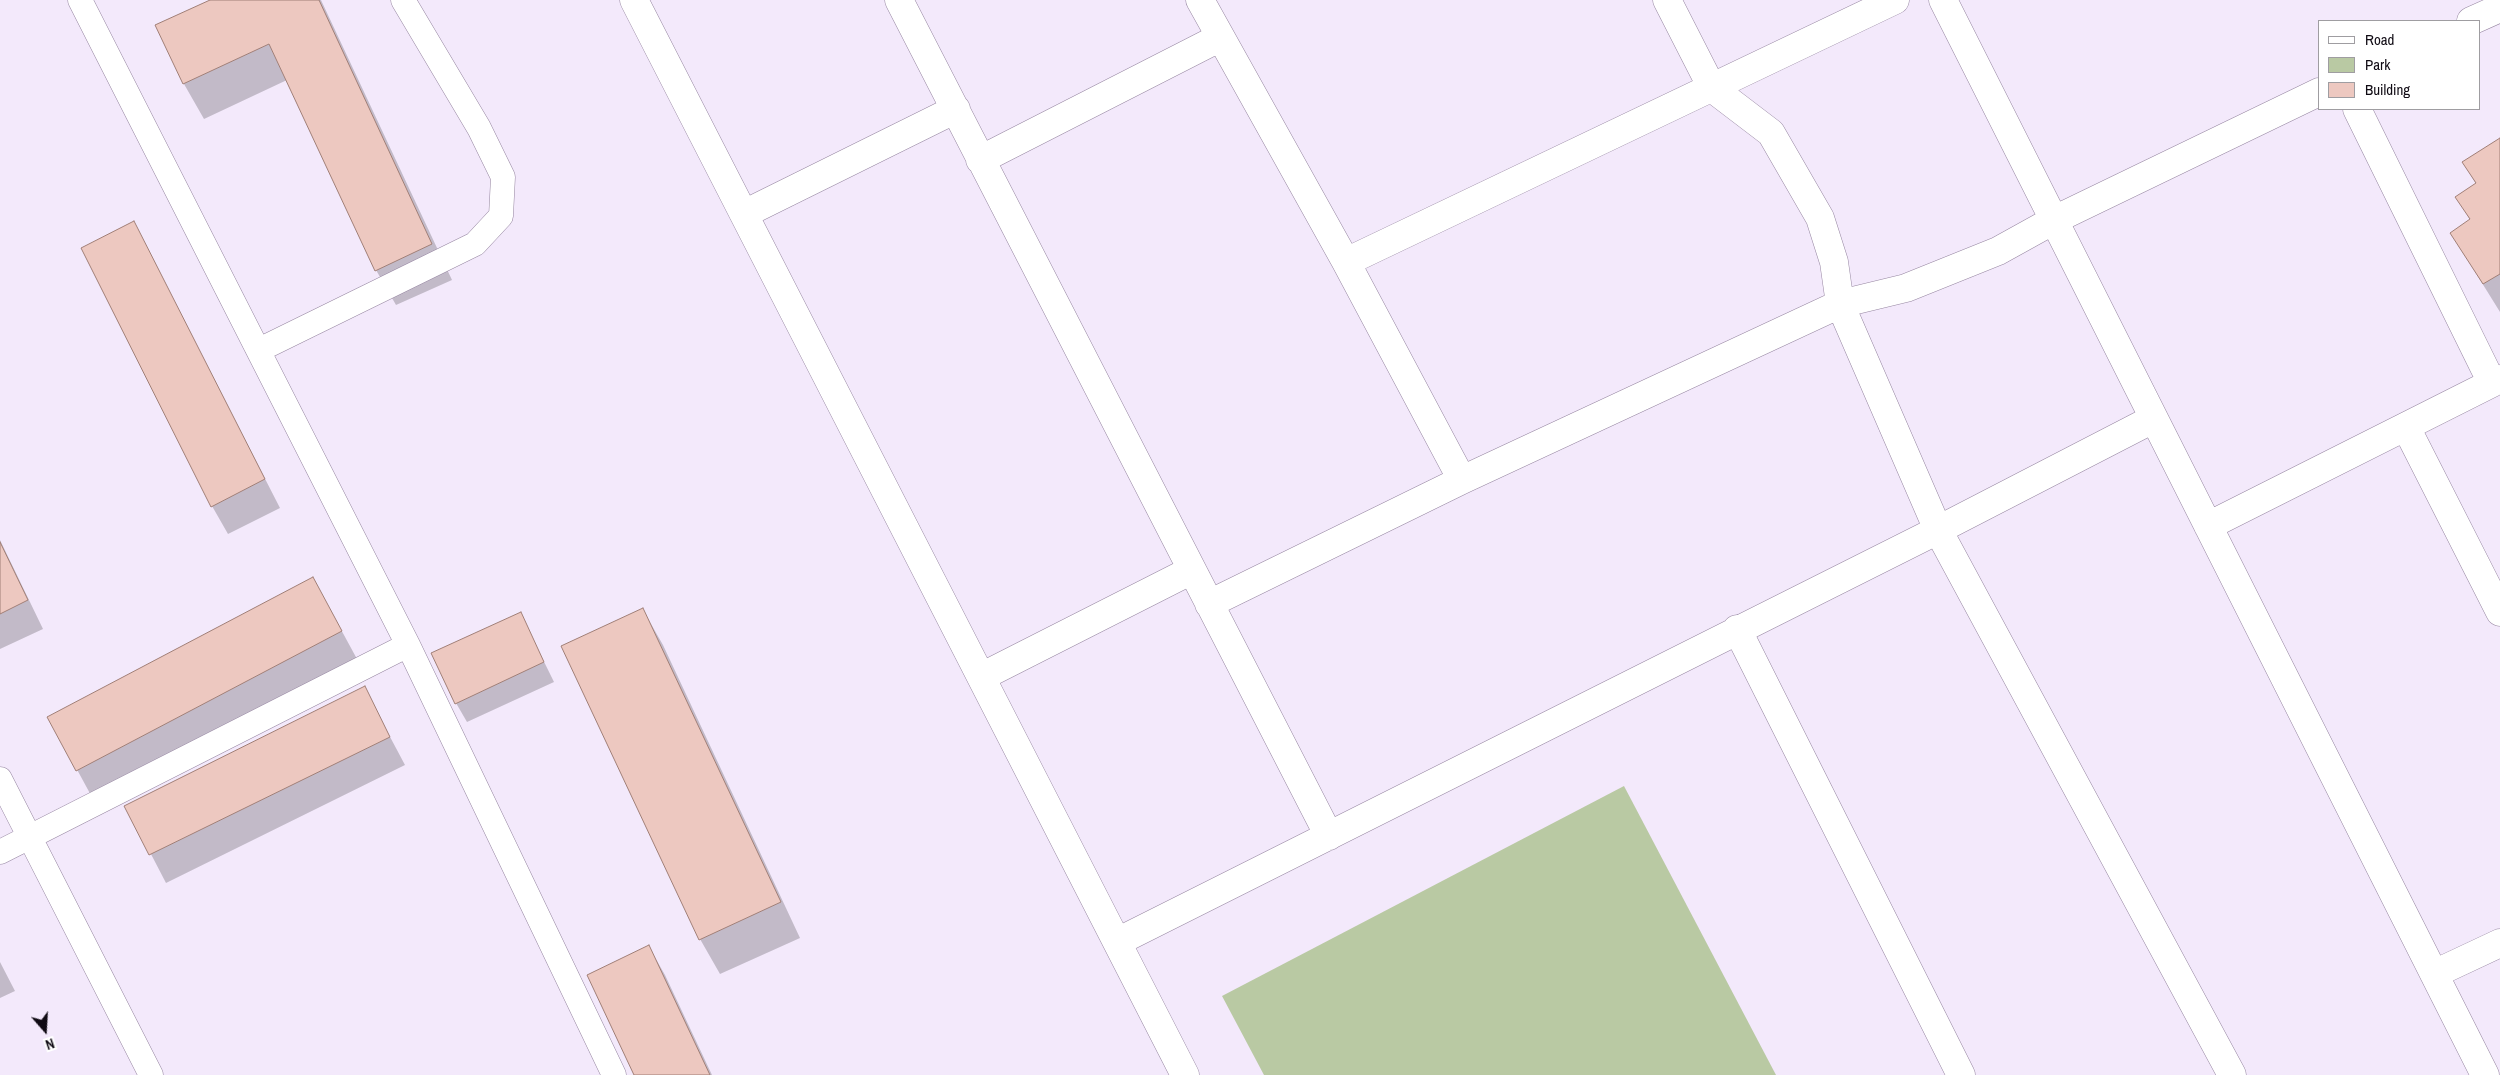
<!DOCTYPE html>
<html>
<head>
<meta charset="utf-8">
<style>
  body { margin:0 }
  #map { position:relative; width:2500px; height:1075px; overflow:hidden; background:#f3e9fb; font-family:"Archivo Narrow",sans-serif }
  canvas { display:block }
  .legend { position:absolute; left:2318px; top:20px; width:162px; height:90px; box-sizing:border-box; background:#fff; border:1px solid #9f9da1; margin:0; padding:6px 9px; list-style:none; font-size:15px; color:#100b14 }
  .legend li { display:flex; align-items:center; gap:10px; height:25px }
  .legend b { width:25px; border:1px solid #9f9da1 }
  .north { position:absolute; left:20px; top:1005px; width:50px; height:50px; -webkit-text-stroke:4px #fff; paint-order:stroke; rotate:161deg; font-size:14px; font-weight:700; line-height:20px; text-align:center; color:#100b14 }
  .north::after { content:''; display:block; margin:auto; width:18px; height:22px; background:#100b14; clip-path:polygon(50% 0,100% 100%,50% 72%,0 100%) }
</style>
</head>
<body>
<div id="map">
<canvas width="2500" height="1075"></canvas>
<ul class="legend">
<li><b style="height:6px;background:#fff"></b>Road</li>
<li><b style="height:14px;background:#b9c9a3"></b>Park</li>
<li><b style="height:14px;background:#edc8c0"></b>Building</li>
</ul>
<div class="north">N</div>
</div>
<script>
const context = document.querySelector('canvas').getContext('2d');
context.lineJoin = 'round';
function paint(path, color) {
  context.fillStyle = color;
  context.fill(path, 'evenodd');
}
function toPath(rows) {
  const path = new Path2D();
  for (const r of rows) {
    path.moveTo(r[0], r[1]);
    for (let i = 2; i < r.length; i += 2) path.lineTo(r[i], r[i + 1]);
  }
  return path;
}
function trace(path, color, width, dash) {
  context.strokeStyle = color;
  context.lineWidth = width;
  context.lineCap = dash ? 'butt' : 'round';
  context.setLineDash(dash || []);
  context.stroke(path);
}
paint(toPath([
  [1624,786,1776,1075,1264,1075,1222,996]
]), '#b9c9a3');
paint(toPath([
  [213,0,321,0,452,280,396,305,376,270,287,80,204,119,184,84,157,26],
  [2500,139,2500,312,2451,233,2470,220,2457,197,2476,184,2464,163],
  [134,223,280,508,228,534,212,506],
  [0,540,43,629,0,649],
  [313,578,357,659,93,799,49,718],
  [643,610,663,645,800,938,720,974,700,939],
  [520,613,554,682,467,722,456,703],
  [364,688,405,765,166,883,126,806],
  [649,947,665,975,712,1075,635,1075],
  [0,962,15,991,0,998]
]), '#0003');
const building = toPath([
  [210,0,319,0,432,244,375,271,269,44,183,84,155,25,210,0],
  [2500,138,2500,274,2483,284,2450,233,2470,219,2455,197,2476,183,2462,162,2500,138],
  [134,221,265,479,211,507,81,248,134,221],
  [0,542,28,600,0,614,0,542],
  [313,577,342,631,76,771,47,717,313,577],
  [643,608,781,902,699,940,561,646,643,608],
  [521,612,544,662,455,704,431,653,521,612],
  [365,686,390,737,149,855,124,806,365,686],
  [649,945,710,1075,634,1075,587,975,649,945]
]);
paint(building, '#edc8c0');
trace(building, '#a07f77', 1);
const lane = toPath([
  [80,0,408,645,614,1075],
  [259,350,475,244,501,216,503,177,479,128,403,0],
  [0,779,151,1075],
  [0,852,408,645]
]);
const street = toPath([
  [634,0,1185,1075],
  [899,0,1329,836],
  [1200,0,1346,262,1462,480],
  [1667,0,1712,88,1771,133,1820,218,1834,262,1840,304,1938,530,2232,1075],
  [1943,0,2485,1075],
  [2471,21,2500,8],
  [2357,109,2492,383],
  [980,160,1219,38],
  [744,214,956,109],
  [1346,262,1895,0],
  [2406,427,2500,612],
  [2208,526,2500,379],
  [1209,604,1462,480,1840,304,1906,288,1998,251,2054,220,2319,92],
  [1737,629,1961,1075],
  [981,677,1192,570],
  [1117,942,1938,530,2153,419],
  [2434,974,2500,943]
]);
trace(lane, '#9686a1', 25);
trace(street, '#9686a1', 29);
trace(lane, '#fff', 24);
trace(street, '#fff', 28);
</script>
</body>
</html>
